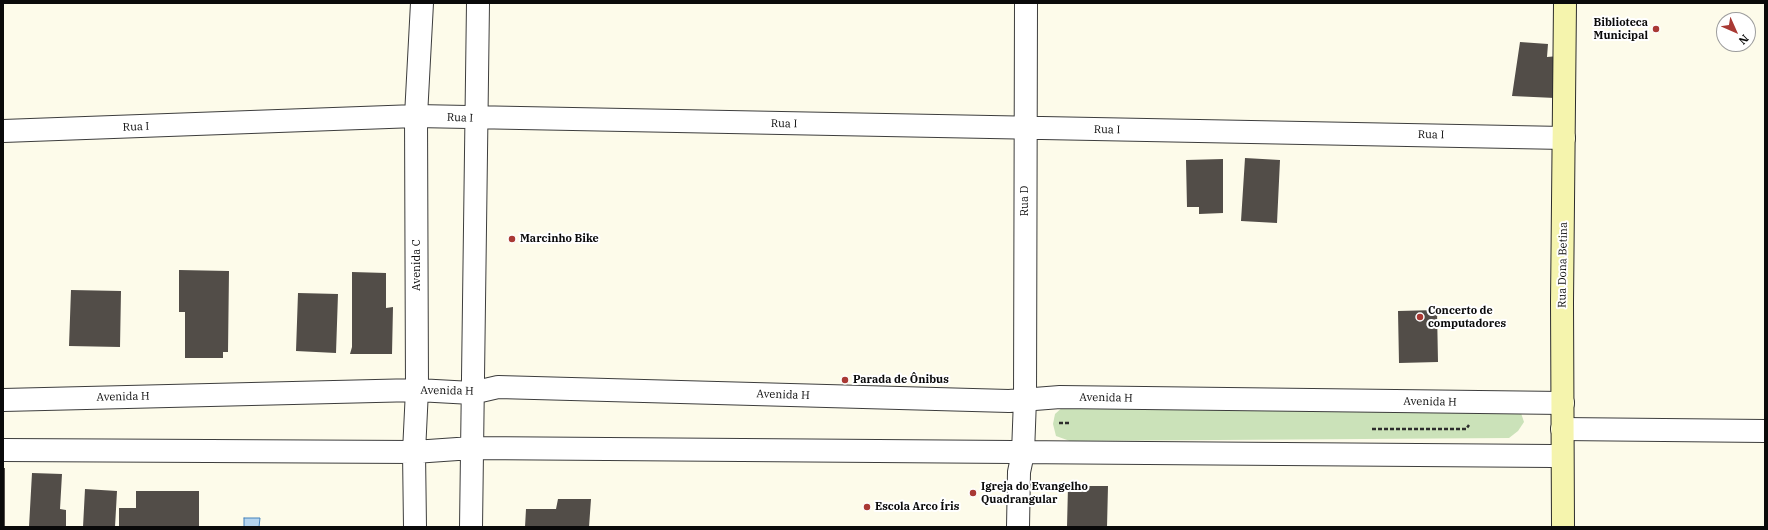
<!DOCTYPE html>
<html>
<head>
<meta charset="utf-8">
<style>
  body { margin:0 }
  #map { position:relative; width:1768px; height:530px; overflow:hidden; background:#fdfbea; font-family:"IBM Plex Serif",serif }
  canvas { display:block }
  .frame { position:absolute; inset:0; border:4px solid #0a0a0a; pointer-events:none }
  .north { position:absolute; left:1716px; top:12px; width:40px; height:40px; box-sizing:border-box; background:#fff; border:1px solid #9d9d9d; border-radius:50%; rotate:135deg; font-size:11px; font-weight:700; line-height:16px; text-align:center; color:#0a0a0a }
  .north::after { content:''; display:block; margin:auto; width:14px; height:18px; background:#a93934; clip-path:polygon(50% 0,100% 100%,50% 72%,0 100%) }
</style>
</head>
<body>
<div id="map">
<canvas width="1768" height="530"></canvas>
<div class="frame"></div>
<div class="north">N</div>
</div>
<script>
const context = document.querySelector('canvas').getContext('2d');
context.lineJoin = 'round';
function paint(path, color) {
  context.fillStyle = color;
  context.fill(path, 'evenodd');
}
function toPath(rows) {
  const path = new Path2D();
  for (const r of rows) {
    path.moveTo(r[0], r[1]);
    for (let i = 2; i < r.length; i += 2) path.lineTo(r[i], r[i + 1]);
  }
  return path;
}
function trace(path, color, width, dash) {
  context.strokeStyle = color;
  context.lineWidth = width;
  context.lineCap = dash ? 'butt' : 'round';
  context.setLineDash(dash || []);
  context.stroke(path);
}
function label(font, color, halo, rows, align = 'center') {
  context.font = font + ' "IBM Plex Serif",serif';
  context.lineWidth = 4;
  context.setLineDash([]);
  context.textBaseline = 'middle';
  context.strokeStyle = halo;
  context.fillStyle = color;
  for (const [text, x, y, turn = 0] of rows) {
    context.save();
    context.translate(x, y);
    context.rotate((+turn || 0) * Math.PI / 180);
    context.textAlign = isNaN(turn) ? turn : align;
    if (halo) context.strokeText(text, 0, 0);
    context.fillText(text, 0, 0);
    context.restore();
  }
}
paint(toPath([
  [1064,406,1521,413,1524,422,1518,431,1509,438,1070,441,1056,436,1053,424,1055,414]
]), '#cbe2b9');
const water = toPath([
  [244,518,260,518,259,527,244,527,244,518]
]);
paint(water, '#b5d4ee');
trace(water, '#4582bc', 1);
paint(toPath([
  [1520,42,1548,44,1547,57,1559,56,1555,98,1512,96],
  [1245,158,1280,160,1277,223,1241,221],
  [1223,159,1223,213,1199,214,1199,207,1187,207,1186,160],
  [179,270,229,271,228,352,223,352,223,358,185,358,185,312,179,312],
  [352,272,386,273,386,308,393,307,392,354,350,354,352,347],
  [71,290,121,291,120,347,69,346],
  [298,293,338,294,336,353,296,351],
  [1437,310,1438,362,1399,363,1398,311],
  [3,468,5,468,5,527,3,527],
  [32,473,62,474,60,509,66,510,66,527,29,527],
  [1068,486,1108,486,1107,527,1067,527],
  [85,489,117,491,115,527,83,527],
  [136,491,199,491,199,527,119,527,119,508,136,508],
  [558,499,591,499,589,527,525,527,526,509,556,509]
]), '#524d48');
const street = toPath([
  [3,131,416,116,1564,138],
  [3,400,417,390,472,393,498,387,1009,401,1060,397,1563,403],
  [1562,429,1765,431],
  [3,450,414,452,472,448,1553,456,1562,454],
  [415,527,414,452,417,390,416,116,422,3],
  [471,527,478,3],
  [1018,527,1019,472,1023,453,1025,399,1026,3]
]);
const secondary = toPath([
  [1563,527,1562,302,1565,3]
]);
trace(street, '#3d3d3d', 24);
trace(secondary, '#2c2c2c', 24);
trace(toPath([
  [1059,423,1071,423],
  [1372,429,1466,429,1469,425]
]), '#2c2c2c', 2.5, [4, 2]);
trace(street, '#fff', 22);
trace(secondary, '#f5f4ad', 22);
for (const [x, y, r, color] of [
  [1656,29,4,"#a93934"],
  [512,239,4,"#a93934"],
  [1420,317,4,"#a93934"],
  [845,380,4,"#a93934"],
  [973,493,4,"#a93934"],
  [867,507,4,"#a93934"]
]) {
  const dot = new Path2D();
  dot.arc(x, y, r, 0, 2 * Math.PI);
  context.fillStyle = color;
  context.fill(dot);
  trace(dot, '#fff', 1.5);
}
label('bold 11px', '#0a0a0a', '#fff', [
  ["Biblioteca",1648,23,"right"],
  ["Municipal",1648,36,"right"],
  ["Marcinho Bike",520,239],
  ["Concerto de",1428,311],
  ["computadores",1428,324],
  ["Parada de Ônibus",853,380],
  ["Igreja do Evangelho",981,487],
  ["Quadrangular",981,500],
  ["Escola Arco Íris",875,507]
], 'left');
label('11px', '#0a0a0a', '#fff', [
  ["Rua I",460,118,2],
  ["Rua I",784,124,1],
  ["Rua I",136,127,-2],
  ["Rua I",1107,130,1],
  ["Rua I",1431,135,1],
  ["Rua D",1025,201,-90],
  ["Avenida C",417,265,-90],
  ["Rua Dona Betina",1563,265,-89],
  ["Avenida H",447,391,1],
  ["Avenida H",783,395,2],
  ["Avenida H",123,397,-1],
  ["Avenida H",1106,398,1],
  ["Avenida H",1430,402,1]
]);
</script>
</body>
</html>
